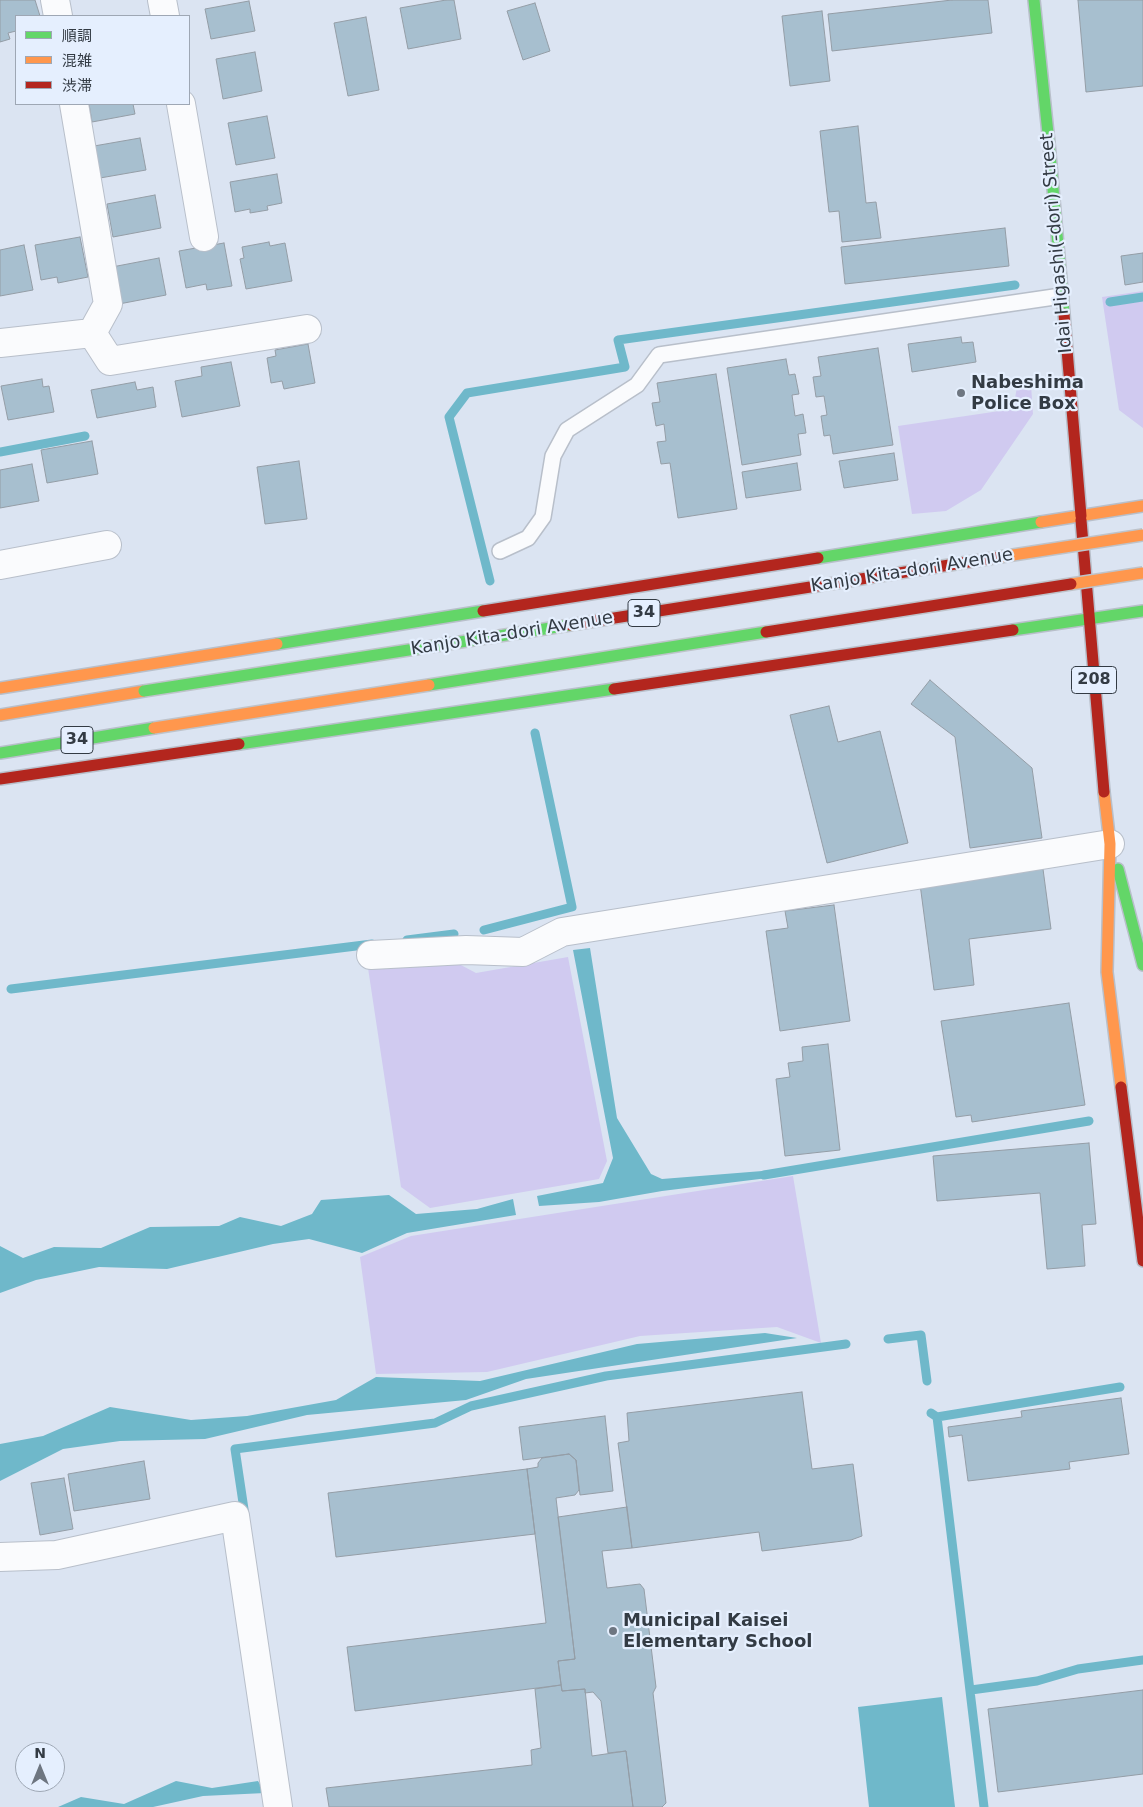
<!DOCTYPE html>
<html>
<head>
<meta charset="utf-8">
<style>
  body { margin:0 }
  #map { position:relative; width:1143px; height:1807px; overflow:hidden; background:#dbe4f2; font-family:"DejaVu Sans","Noto Sans JP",sans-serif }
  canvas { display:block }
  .legend { position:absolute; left:15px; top:15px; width:175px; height:90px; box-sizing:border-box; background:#e5effe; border:1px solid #9ea7b4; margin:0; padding:6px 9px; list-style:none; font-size:15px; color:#333b44 }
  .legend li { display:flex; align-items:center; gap:10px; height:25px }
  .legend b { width:25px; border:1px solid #9ea7b4 }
  .north { position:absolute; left:15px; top:1742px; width:50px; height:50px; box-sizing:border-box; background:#e5effe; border:1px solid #9ea7b4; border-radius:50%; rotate:0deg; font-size:14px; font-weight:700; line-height:20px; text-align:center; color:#333b44 }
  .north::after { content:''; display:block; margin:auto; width:18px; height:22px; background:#6e7681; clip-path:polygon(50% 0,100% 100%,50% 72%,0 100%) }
</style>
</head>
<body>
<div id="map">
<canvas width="1143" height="1807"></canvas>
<ul class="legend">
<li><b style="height:6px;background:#63d668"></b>順調</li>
<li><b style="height:6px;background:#ff974d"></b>混雑</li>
<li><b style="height:6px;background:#b3261e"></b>渋滞</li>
</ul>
<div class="north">N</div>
</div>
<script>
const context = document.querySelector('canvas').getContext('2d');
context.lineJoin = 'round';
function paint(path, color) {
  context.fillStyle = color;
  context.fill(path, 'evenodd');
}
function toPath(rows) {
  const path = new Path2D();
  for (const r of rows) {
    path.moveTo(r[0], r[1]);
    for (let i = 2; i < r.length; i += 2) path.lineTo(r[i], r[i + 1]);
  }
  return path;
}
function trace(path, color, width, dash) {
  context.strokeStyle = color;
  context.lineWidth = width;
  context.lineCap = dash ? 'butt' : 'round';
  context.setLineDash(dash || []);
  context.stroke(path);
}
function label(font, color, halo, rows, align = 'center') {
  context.font = font + ' "DejaVu Sans",sans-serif';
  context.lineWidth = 4.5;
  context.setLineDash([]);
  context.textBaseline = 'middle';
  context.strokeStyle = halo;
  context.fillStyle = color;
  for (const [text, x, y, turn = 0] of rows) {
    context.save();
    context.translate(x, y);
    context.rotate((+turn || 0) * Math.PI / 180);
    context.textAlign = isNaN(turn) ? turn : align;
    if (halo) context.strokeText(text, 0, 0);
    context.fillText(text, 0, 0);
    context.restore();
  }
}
paint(toPath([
  [1143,291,1143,428,1119,410,1102,297],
  [1031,385,1033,414,981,490,946,511,912,514,898,426,1013,409,1017,387],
  [568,957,607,1161,599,1179,430,1208,401,1187,368,968,459,964,476,973],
  [793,1176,821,1343,777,1327,640,1336,487,1372,376,1374,360,1257,411,1236]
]), '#d0caf0');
paint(toPath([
  [590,948,617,1118,651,1174,662,1179,775,1170,776,1177,662,1191,599,1202,539,1206,537,1196,603,1183,613,1158,573,950],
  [389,1195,416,1214,477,1209,513,1199,516,1215,407,1233,362,1253,309,1239,273,1244,167,1269,99,1267,36,1280,0,1293,0,1246,23,1258,54,1247,101,1248,150,1227,219,1226,240,1217,281,1226,312,1214,321,1200],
  [765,1333,797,1338,526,1379,466,1400,307,1415,205,1439,120,1441,63,1449,0,1481,0,1444,43,1436,110,1407,191,1420,247,1416,336,1400,376,1377,480,1381,637,1344],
  [942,1697,955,1807,869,1807,858,1707],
  [176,1781,212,1788,258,1781,265,1793,203,1796,153,1807,58,1807,81,1797,124,1804]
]), '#6fb8ca');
trace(toPath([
  [1110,302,1143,297],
  [0,452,85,436],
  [490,581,449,417,467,393,625,367,618,340,1015,285],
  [484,930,572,907,535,733],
  [407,940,454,934],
  [11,989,372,944],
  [764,1175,1089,1121],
  [888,1339,921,1335,927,1381],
  [931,1413,937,1417,1120,1387],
  [937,1417,984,1807],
  [245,1516,235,1449,435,1423,471,1406,606,1376,846,1344],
  [971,1690,1037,1681,1078,1669,1143,1660]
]), '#6fb8ca', 9);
const building = toPath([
  [0,0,35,0,40,16,16,16,16,31,8,33,10,39,0,42,0,0],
  [446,0,454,0,461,39,408,49,400,8,446,0],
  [952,0,988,0,992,33,832,51,828,14,952,0],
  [1078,0,1143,0,1143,86,1086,92,1078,0],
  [249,1,255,31,211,39,205,9,249,1],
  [535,3,550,51,523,60,507,11,535,3],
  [822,11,830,81,790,86,782,16,822,11],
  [366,17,379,90,348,96,334,23,366,17],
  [255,52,262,91,223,99,216,59,255,52],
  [89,104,133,104,135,114,92,122,89,104],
  [267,116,275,158,236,165,228,123,267,116],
  [858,126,866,203,876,202,881,238,842,242,839,211,829,212,820,131,858,126],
  [140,138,146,170,100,178,94,146,140,138],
  [277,174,282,203,267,206,268,210,250,213,250,209,235,212,230,182,277,174],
  [155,195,161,228,113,237,107,204,155,195],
  [1005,228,1009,266,845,284,841,247,1005,228],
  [80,237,88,277,58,283,57,277,41,280,35,245,80,237],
  [269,242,270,246,285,243,292,281,246,289,240,259,244,258,242,247,269,242],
  [224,243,232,286,207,290,206,284,186,288,179,251,224,243],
  [24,245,33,290,0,296,0,250,24,245],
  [1143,253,1143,282,1125,285,1121,256,1143,253],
  [159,258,166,295,119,304,112,267,159,258],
  [961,337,962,343,973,342,976,362,912,372,908,344,961,337],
  [308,344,315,383,284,389,282,381,271,383,267,358,276,356,275,350,308,344],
  [878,348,893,445,833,454,830,435,824,436,821,416,827,415,824,396,816,397,813,377,821,376,818,357,878,348],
  [786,359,789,375,795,374,799,394,792,395,795,416,803,414,806,433,798,434,801,455,742,465,727,368,786,359],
  [231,362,240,406,182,417,175,381,202,376,201,367,231,362],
  [716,374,737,509,678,518,670,463,661,464,657,442,666,441,664,424,656,426,652,403,660,402,657,383,716,374],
  [42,379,43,387,49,386,54,412,8,420,1,386,42,379],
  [135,382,137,390,153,387,156,407,97,418,91,390,135,382],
  [92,441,98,474,47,483,41,450,92,441],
  [894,453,898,480,844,488,839,461,894,453],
  [299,461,307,519,265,524,257,467,299,461],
  [797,463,801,490,746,498,742,472,797,463],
  [32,464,39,501,0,508,0,470,32,464],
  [930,680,1032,768,1042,838,970,848,955,737,911,704,930,680],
  [829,706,838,742,880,731,908,843,827,863,790,715,829,706],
  [1043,869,1051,929,969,939,974,985,934,990,920,884,1043,869],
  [834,905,850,1021,780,1031,766,931,788,928,785,911,834,905],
  [1069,1003,1085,1105,972,1122,971,1115,956,1117,941,1021,1069,1003],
  [828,1044,840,1150,785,1156,776,1079,790,1077,788,1063,803,1061,802,1047,828,1044],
  [1089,1143,1096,1224,1082,1225,1085,1266,1047,1269,1040,1193,937,1201,933,1156,1089,1143],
  [802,1392,812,1469,853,1464,862,1536,851,1540,762,1551,759,1532,632,1548,618,1443,629,1441,627,1413,802,1392],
  [1121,1398,1129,1454,1069,1462,1070,1469,968,1481,962,1435,949,1437,948,1427,1022,1417,1021,1411,1121,1398],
  [605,1416,613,1491,580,1495,576,1460,569,1454,523,1460,519,1427,605,1416],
  [569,1454,576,1460,579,1490,575,1495,556,1498,575,1659,558,1661,561,1685,355,1711,347,1647,546,1623,527,1469,538,1467,538,1463,542,1458,569,1454],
  [144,1461,150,1499,74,1511,68,1474,144,1461],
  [527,1469,535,1534,336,1557,328,1493,527,1469],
  [64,1478,73,1529,40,1535,31,1483,64,1478],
  [627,1507,632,1548,602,1551,607,1588,640,1584,644,1589,656,1687,653,1693,666,1803,662,1807,633,1807,626,1751,608,1753,601,1701,593,1692,585,1693,585,1689,562,1691,558,1661,575,1659,558,1517,627,1507],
  [561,1685,562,1691,585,1689,592,1756,626,1751,633,1807,329,1807,326,1788,532,1765,531,1750,541,1748,535,1689,561,1685],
  [1143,1690,1143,1774,998,1792,988,1709,1143,1690]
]);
paint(building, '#a7bfcf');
trace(building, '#949da6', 1);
const lane = toPath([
  [500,551,528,538,543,517,553,456,567,430,637,385,659,355,1061,296]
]);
const street = toPath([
  [55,0,58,16],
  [162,0,165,16],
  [74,104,108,304,92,333],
  [181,104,204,237],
  [0,343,92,333,110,361,307,329],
  [0,565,107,545],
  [371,955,466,950,523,952,562,932,1110,844],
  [0,1557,57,1555,235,1516,278,1807]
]);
const fast = toPath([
  [1034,0,1049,143,1064,314],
  [818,558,1041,522],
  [1013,630,1143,611],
  [277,644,483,611],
  [239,744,614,689],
  [0,753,154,728],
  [1118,869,1143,965]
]);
const slow = toPath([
  [1041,522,1143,506],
  [0,688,277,644],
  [0,715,144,691],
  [1104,792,1110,844,1107,972,1121,1087]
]);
const jam = toPath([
  [1064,314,1081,516],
  [1081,520,1104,792],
  [483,611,818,558],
  [614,689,1013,630],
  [0,779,239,744],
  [1121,1087,1143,1261]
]);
trace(lane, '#b8bfca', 18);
trace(street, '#b8bfca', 30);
trace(fast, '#b8bfca', 14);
trace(slow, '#b8bfca', 14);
trace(jam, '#b8bfca', 14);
trace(lane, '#fafbfd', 15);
trace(street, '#fafbfd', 28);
trace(fast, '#63d668', 11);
trace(slow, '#ff974d', 11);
trace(jam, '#b3261e', 11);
const fastBridge = toPath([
  [429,685,766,632],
  [144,691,570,625]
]);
const slowBridge = toPath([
  [1000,557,1143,535],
  [1071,584,1143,573],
  [154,728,429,685]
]);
const jamBridge = toPath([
  [570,625,1000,557],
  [766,632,1071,584]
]);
trace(fastBridge, '#bec3ca', 14, []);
trace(slowBridge, '#bec3ca', 14, []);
trace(jamBridge, '#bec3ca', 14, []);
trace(fastBridge, '#63d668', 11);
trace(slowBridge, '#ff974d', 11);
trace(jamBridge, '#b3261e', 11);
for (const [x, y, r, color] of [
  [961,393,5,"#6e7681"],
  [613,1631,5,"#6e7681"]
]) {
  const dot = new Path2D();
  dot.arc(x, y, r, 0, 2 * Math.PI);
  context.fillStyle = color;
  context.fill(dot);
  trace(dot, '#e5effe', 2);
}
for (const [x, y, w] of [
  [644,613,32],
  [1094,680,45],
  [77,740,32]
]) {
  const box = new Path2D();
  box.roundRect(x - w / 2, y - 13.5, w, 27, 4);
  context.fillStyle = '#e5effe';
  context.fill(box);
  trace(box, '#333b44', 1);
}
label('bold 16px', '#333b44', null, [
  ["34",644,613],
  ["208",1094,680],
  ["34",77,740]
]);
label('18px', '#333b44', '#e5effe', [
  ["Idai Higashi(-dori) Street",1057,243,-95],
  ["Kanjo Kita-dori Avenue",912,571,-9],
  ["Kanjo Kita-dori Avenue",512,634,-9]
]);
label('bold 18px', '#333b44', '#e5effe', [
  ["Nabeshima",971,383],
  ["Police Box",971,404],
  ["Municipal Kaisei",623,1621],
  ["Elementary School",623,1642]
], 'left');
</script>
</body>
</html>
